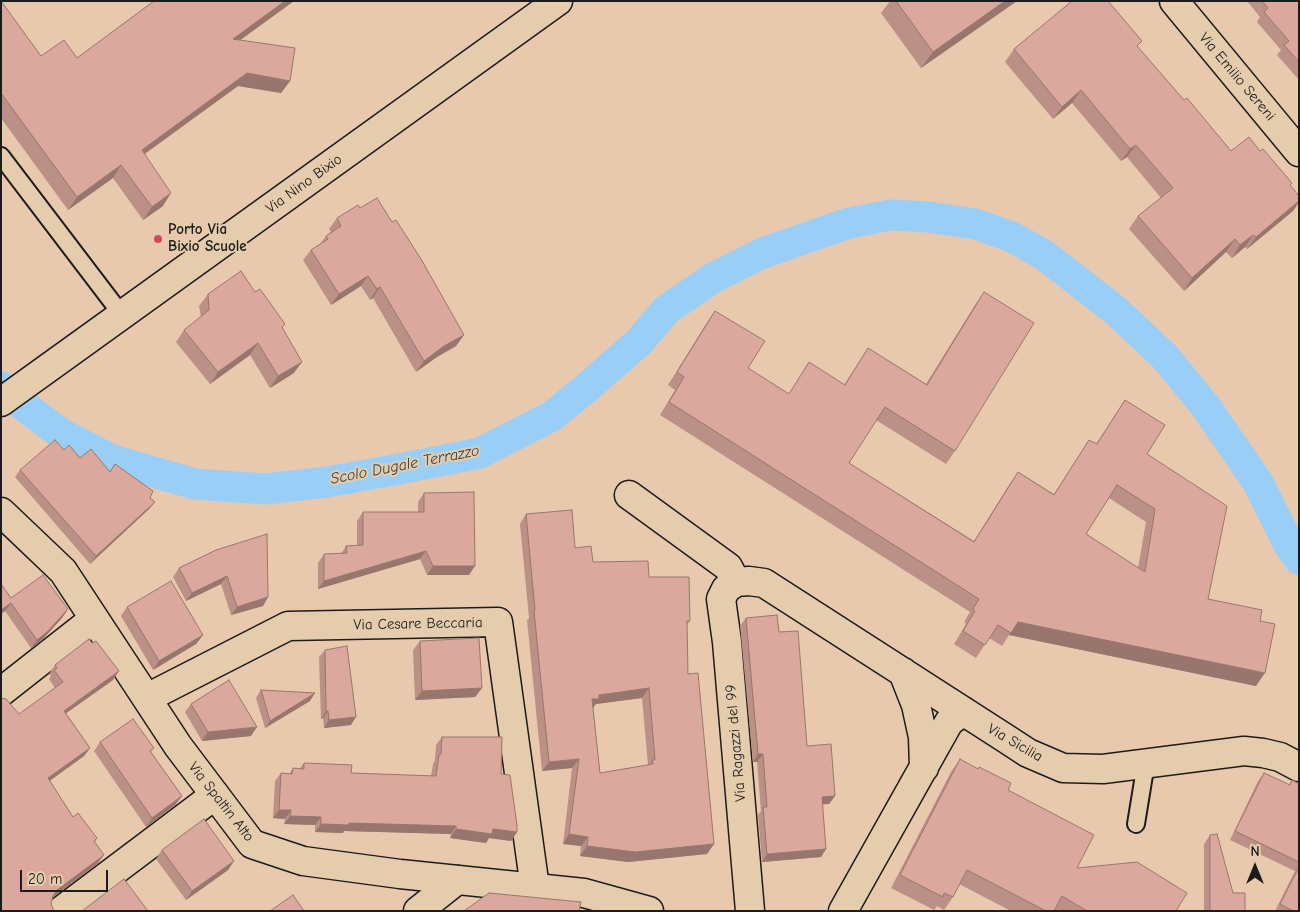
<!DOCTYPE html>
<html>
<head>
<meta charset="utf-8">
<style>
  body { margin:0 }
  #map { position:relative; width:1300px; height:912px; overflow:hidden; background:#e9c9ae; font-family:"Comic Neue",sans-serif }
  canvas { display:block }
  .frame { position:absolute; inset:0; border:2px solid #1c1c1c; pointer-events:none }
  .north { position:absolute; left:1230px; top:842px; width:50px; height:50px; -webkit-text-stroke:4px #e5ccad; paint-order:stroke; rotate:0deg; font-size:14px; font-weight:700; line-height:20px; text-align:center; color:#1c1c1c }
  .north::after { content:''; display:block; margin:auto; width:18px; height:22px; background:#1c1c1c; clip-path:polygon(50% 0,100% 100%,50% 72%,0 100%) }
  .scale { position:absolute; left:20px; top:870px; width:88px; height:22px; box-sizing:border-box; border:2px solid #1c1c1c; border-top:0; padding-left:6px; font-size:15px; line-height:18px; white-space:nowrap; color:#1c1c1c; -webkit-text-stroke:4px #e5ccad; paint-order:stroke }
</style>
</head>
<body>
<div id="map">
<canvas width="1300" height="912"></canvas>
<div class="frame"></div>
<div class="north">N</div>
<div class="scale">20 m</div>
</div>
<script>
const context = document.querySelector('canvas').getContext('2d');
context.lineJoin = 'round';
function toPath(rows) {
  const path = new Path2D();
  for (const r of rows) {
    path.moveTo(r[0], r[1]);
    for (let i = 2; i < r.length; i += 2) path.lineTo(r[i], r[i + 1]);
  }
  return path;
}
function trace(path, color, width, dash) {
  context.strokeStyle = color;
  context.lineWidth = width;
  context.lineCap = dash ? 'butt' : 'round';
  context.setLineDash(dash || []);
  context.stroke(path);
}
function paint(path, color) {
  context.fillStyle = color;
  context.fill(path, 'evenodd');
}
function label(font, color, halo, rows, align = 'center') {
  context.font = font + ' "Comic Neue",sans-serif';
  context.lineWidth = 4;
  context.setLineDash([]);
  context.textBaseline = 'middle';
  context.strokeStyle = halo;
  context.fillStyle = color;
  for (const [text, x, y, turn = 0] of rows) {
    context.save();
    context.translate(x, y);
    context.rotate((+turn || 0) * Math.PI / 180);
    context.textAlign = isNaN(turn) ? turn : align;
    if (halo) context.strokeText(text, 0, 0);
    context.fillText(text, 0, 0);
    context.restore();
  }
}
trace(toPath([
  [1,387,8,394,60,433,112,460,195,484,266,489,327,482,399,469,480,453,552,416,584,390,639,342,666,310,713,278,763,253,849,223,891,215,928,217,975,224,1012,237,1044,255,1115,310,1165,357,1206,407,1258,483,1289,545,1299,559]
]), '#99cef7', 31);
const service = toPath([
  [1,156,122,315],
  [1136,824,1146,763]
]);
const minor = toPath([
  [1174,1,1299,152],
  [1,402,558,1],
  [629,495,728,567,736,582],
  [903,672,916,705,923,737,924,768],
  [1,692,94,619],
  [147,698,288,626,498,622,535,888],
  [61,911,215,795],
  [418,911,457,880],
  [750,911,727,642,721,599,726,589,736,582,749,581,764,583,1005,738,1028,753,1063,768,1103,769,1244,751,1263,753,1280,757,1299,767],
  [843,911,949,722,963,711]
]);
const tertiary = toPath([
  [1,512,63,571,178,746,252,844,303,861,400,874,584,893,649,911]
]);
trace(service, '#1c1c1c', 20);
trace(minor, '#1c1c1c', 31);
trace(tertiary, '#1c1c1c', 31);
trace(service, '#e5ccad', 16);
trace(minor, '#e5ccad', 28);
trace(tertiary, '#e5ccad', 28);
paint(toPath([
  [1,1,41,56,77,58,154,1,294,1,240,40,290,81,281,93,238,86,145,154,163,206,143,220,113,178,68,210,1,118],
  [890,1,1017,1,921,68,881,13],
  [1247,1,1299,1,1299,80,1277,55,1281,50,1257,22,1260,17],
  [1138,47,1184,100,1231,151,1260,151,1299,196,1299,202,1293,211,1247,249,1245,247,1232,258,1226,252,1184,291,1129,229,1138,216,1161,198,1127,157,1121,161,1072,103,1053,119,1005,62,1014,49],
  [360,208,464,335,456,346,437,357,416,372,373,298,370,300,361,286,331,305,303,260,311,250,320,244,326,236,331,232,329,229,337,218],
  [255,292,285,324,282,328,294,373,270,388,250,355,210,384,176,342,184,330,201,317,199,306,208,294],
  [984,292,955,451,946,464,876,420,849,463,974,541,1009,485,1018,472,1054,494,1089,440,1096,444,1125,400,1147,454,1208,599,1260,621,1256,686,1009,635,1002,646,989,638,976,658,954,644,966,624,964,622,970,612,660,415,675,390,668,385,706,324,715,311,748,368,789,394,809,362,844,385,868,348,926,384,975,305],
  [1109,498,1146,522,1138,568,1086,534],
  [80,458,110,472,115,464,150,498,155,502,149,509,90,564,15,477,20,470],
  [424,493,469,575,427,575,420,559,318,589,318,563,324,554,341,554,346,546,357,545,357,521,363,512,418,512,418,502],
  [526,514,575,548,593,562,649,577,690,621,687,625,688,674,714,844,707,854,628,862,580,856,581,846,563,844,572,768,542,771,527,620,529,618,520,524],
  [642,698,648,765,600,773,593,707,596,704],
  [216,550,268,597,263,606,231,615,221,584,186,601,173,577,179,568],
  [1,584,11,598,68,609,62,618,41,641,31,648,5,611,1,614],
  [127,607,203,635,196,644,153,670,121,616],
  [746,618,779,632,807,746,835,796,829,804,822,804,826,849,821,857,762,862,758,815,761,811,757,762,753,762,740,626],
  [420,641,482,688,475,697,415,700,413,650],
  [325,650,351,725,324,728,323,718,321,719,319,657],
  [55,665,113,680,66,713,90,748,84,756,50,781,73,817,97,838,95,842,98,863,52,898,51,904,1,911,19,714,55,688,49,679,51,676,49,674],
  [261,690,310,701,265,728,256,698],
  [191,704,251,736,202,741,185,712],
  [442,737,501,774,517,832,511,841,489,838,486,843,450,838,451,834,344,831,343,833,315,832,315,825,284,824,285,819,273,818,275,781,281,773,289,774,293,768,300,768,304,763,351,773,431,776,433,764,435,760,436,745],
  [100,742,154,748,151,752,182,796,175,805,146,827,94,751],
  [960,759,1008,790,1077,868,1176,911,1056,911,1055,910,1054,911,1011,911,959,884,953,897,944,910,937,906,934,910,891,888,951,772],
  [1264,773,1289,785,1292,780,1299,784,1299,911,1275,911,1295,871,1230,840,1258,781],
  [1210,835,1233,893,1245,911,1204,911,1204,844],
  [162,850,234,861,228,870,186,900,156,859]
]), '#bb9086');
paint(toPath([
  [285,1,294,1,224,52,233,39],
  [1005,1,1017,1,921,68,933,52],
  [247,73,290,81,281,93,238,86,133,162,142,150],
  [1081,90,1072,103,1053,119,1062,107],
  [1136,145,1127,157,1121,161,1130,149],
  [121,165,113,178,68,210,77,197],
  [171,193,163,206,143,220,152,207],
  [1299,201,1299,202,1293,211,1247,249,1256,237],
  [1253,235,1245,247,1232,258,1240,245],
  [1235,239,1226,252,1184,291,1192,278],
  [368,276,361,286,331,305,339,294],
  [380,287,373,298,370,300,377,289],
  [464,335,456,346,437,357,416,372,424,361,444,346],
  [258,343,250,355,210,384,218,372],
  [302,362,294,373,270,388,278,376],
  [155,502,149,509,90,564,96,556],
  [426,551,420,559,318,589,324,581],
  [433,566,475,566,469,575,427,575],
  [227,576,221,584,186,601,192,593],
  [268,597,263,606,231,615,237,607],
  [11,603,5,611,1,614,1,610],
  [68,609,62,618,41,641,31,648,37,640],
  [1018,622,1265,673,1256,686,1009,635],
  [203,635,196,644,153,670,159,661],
  [119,671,113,680,58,719,64,711],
  [482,688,475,697,415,700,422,691],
  [649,688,642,698,596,704,593,708,592,699,599,695],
  [315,693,310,701,265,728,270,721],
  [326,711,328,711,323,718,321,719],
  [356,717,351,725,324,728,329,720],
  [257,727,251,736,202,741,208,732],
  [90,748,84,756,42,786,48,778],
  [758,754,763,754,757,762,753,762],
  [579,759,572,768,542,771,549,762],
  [182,796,175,805,146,827,152,818],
  [835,796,829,804,816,805,822,797],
  [279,810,291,810,285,819,273,818],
  [290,816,321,817,315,825,284,824],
  [349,823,456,826,451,834,344,831,343,833,315,832,321,824],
  [456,829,493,829,517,832,511,841,489,838,486,843,450,838],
  [569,834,588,837,581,846,563,844],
  [714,844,707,854,628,862,580,856,587,846],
  [826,849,821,857,762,862,767,854],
  [104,855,98,863,51,899,57,890],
  [234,861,228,870,186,900,192,891]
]), '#99766d');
const building = toPath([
  [1,1,41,56,64,40,77,58,154,1,285,1,233,39,295,48,290,81,247,73,142,150,171,193,152,207,121,165,77,197,1,93,1,1],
  [896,1,1005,1,933,52,896,1],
  [1072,1,1108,1,1142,41,1137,46,1184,100,1187,98,1231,151,1249,137,1260,151,1263,149,1292,183,1290,185,1299,196,1299,201,1256,237,1253,235,1240,245,1235,239,1192,278,1138,216,1173,188,1136,145,1130,149,1081,90,1062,107,1014,49,1072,1],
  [1262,1,1299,1,1299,62,1284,45,1289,41,1264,12,1268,8,1262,1],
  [377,198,392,222,396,220,421,259,464,335,444,346,424,361,380,287,377,289,368,276,339,294,311,250,328,239,326,236,341,226,337,218,358,205,360,208,377,198],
  [241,271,255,292,260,289,285,324,282,327,302,362,278,376,258,343,218,372,184,330,209,310,208,294,241,271],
  [984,292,1034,323,955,451,885,407,849,463,974,542,1018,472,1054,495,1089,440,1097,444,1125,400,1165,425,1147,454,1227,506,1208,599,1262,610,1260,621,1275,624,1265,673,1018,622,1011,633,998,625,985,645,963,631,975,611,973,609,979,599,669,402,684,377,677,372,715,311,765,341,748,368,789,394,809,362,845,385,868,348,927,385,984,292],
  [1117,485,1155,509,1145,572,1086,534,1117,485],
  [55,440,64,450,69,445,80,458,91,449,110,472,115,464,153,491,150,498,155,502,96,556,20,470,55,440],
  [474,492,475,566,433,566,426,551,324,581,324,554,347,553,346,546,363,545,363,512,424,512,424,493,474,492],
  [572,510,575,548,591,546,593,562,648,561,649,577,689,577,690,621,687,621,688,674,698,673,714,844,635,852,587,846,588,837,569,834,579,759,549,762,534,611,535,610,526,514,572,510],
  [649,688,655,760,652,760,653,764,600,773,592,699,599,699,599,695,649,688],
  [267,534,268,597,237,607,227,576,192,593,179,568,216,550,267,534],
  [43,575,68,609,47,632,37,640,11,603,1,610,1,584,11,598,43,575],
  [171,581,203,635,159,661,127,607,171,581],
  [777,615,779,632,798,631,807,746,831,744,835,796,822,797,826,849,767,854,763,807,767,807,763,754,758,754,746,618,777,615],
  [479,638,482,688,422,691,420,641,479,638],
  [89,639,92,643,96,641,119,671,64,711,90,748,48,778,73,817,78,813,97,838,94,841,104,855,57,890,53,896,51,904,54,911,1,911,1,698,6,699,19,714,63,682,54,670,57,668,55,665,89,639],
  [347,646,356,717,329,720,328,711,326,711,325,650,347,646],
  [229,680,257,727,208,732,191,704,229,680],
  [261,690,315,693,270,721,261,690],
  [133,719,154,748,150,751,182,796,152,818,100,742,133,719],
  [442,737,502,737,501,774,510,775,517,825,517,832,493,829,492,834,456,829,456,826,349,823,349,825,321,824,321,817,290,816,291,810,279,810,281,773,292,774,293,768,304,769,304,763,352,765,351,773,436,776,439,755,441,754,442,737],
  [960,759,978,769,979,767,1011,783,1008,790,1094,835,1077,868,1137,862,1187,893,1176,911,1087,911,1062,896,1054,911,1046,911,967,870,953,897,944,893,943,897,900,875,960,759],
  [1264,773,1290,785,1292,780,1299,784,1299,862,1235,831,1264,773],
  [204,819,234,861,192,891,162,850,204,819],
  [1217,834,1233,893,1245,893,1245,911,1210,911,1210,835,1217,834],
  [1299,867,1299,911,1293,911,1280,904,1299,867],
  [124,879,148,911,82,911,124,879],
  [489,893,581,902,579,911,464,911,489,893],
  [293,895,304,911,270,911,293,895]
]);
paint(building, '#daa89c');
trace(building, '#99766d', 1);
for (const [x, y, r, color] of [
  [158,239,5,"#d1495b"]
]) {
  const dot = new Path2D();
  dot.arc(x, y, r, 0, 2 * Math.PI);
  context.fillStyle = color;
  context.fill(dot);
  trace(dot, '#e5ccad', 2);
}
label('15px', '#1c1c1c', '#e5ccad', [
  ["Via Emilio Sereni",1237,77,50],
  ["Via Nino Bixio",304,184,-36],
  ["Via Cesare Beccaria",418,624,-1],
  ["Via Ragazzi del 99",736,743,-95],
  ["Via Sicilia",1015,743,30],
  ["Via Spaltin Alto",221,802,52]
]);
label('bold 15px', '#1c1c1c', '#e5ccad', [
  ["Porto Via",168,230],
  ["Bixio Scuole",168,247]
], 'left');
label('italic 16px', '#354048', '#e5ccad', [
  ["Scolo Dugale Terrazzo",405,465,-11]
]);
</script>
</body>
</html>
